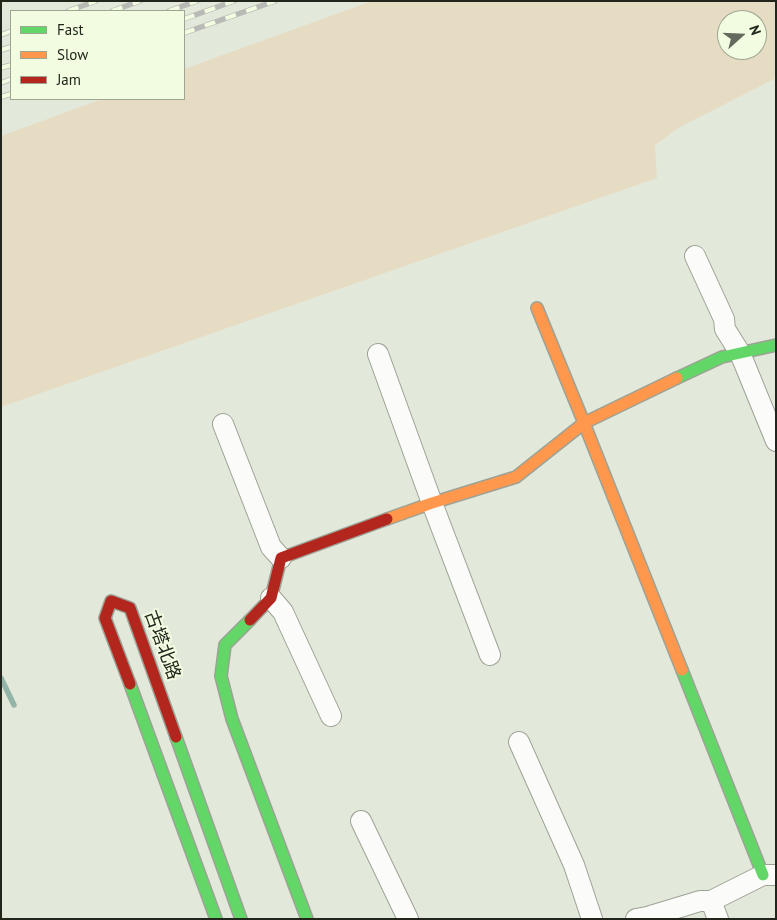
<!DOCTYPE html>
<html>
<head>
<meta charset="utf-8">
<style>
  body { margin:0 }
  #map { position:relative; width:777px; height:920px; overflow:hidden; background:#e3e9da; font-family:"PT Sans",sans-serif }
  canvas { display:block }
  .frame { position:absolute; inset:0; border:2px solid #21251b; pointer-events:none }
  .legend { position:absolute; left:10px; top:10px; width:175px; height:90px; box-sizing:border-box; background:#f1fce1; border:1px solid #9ea692; margin:0; padding:6px 9px; list-style:none; font-size:15px; color:#21251b }
  .legend li { display:flex; align-items:center; gap:10px; height:25px }
  .legend b { width:25px; border:1px solid #9ea692 }
  .north { position:absolute; left:717px; top:10px; width:50px; height:50px; box-sizing:border-box; background:#f1fce1; border:1px solid #9ea692; border-radius:50%; rotate:70deg; font-size:14px; font-weight:700; line-height:20px; text-align:center; color:#21251b }
  .north::after { content:''; display:block; margin:auto; width:18px; height:22px; background:#656a5e; clip-path:polygon(50% 0,100% 100%,50% 72%,0 100%) }
</style>
</head>
<body>
<div id="map">
<canvas width="777" height="920"></canvas>
<div class="frame"></div>
<ul class="legend">
<li><b style="height:6px;background:#63d668"></b>Fast</li>
<li><b style="height:6px;background:#ff974d"></b>Slow</li>
<li><b style="height:6px;background:#b3261e"></b>Jam</li>
</ul>
<div class="north">N</div>
</div>
<script>
const context = document.querySelector('canvas').getContext('2d');
context.lineJoin = 'round';
function paint(path, color) {
  context.fillStyle = color;
  context.fill(path, 'evenodd');
}
function toPath(rows) {
  const path = new Path2D();
  for (const r of rows) {
    path.moveTo(r[0], r[1]);
    for (let i = 2; i < r.length; i += 2) path.lineTo(r[i], r[i + 1]);
  }
  return path;
}
function trace(path, color, width, dash) {
  context.strokeStyle = color;
  context.lineWidth = width;
  context.lineCap = dash ? 'butt' : 'round';
  context.setLineDash(dash || []);
  context.stroke(path);
}
function label(font, color, halo, rows, align = 'center') {
  context.font = font + ' "PT Sans","Noto Sans SC",sans-serif';
  context.lineWidth = 4;
  context.setLineDash([]);
  context.textBaseline = 'middle';
  context.strokeStyle = halo;
  context.fillStyle = color;
  for (const [text, x, y, turn = 0] of rows) {
    context.save();
    context.translate(x, y);
    context.rotate((+turn || 0) * Math.PI / 180);
    context.textAlign = isNaN(turn) ? turn : align;
    if (halo) context.strokeText(text, 0, 0);
    context.fillText(text, 0, 0);
    context.restore();
  }
}
paint(toPath([
  [372,1,776,1,776,78,680,127,655,145,657,178,1,407,1,136,102,99,184,99,184,69],
  [727,20,757,20,757,50,727,50]
]), '#e6dcc3');
trace(toPath([
  [1,678,14,705]
]), '#93b4a8', 5.5);
const street = toPath([
  [695,256,724,319,725,329,740,353,776,441],
  [378,354,432,503,490,655],
  [223,424,271,547,281,558],
  [271,598,283,612,331,716],
  [519,742,574,865,592,919],
  [361,821,408,919],
  [711,901,718,919],
  [636,919,647,917,700,901,711,901,763,875,776,875]
]);
const fast = toPath([
  [677,378,722,357,776,345],
  [250,620,225,645,221,676,232,719,307,919],
  [682,670,763,875],
  [130,684,216,919],
  [176,737,241,919]
]);
const slow = toPath([
  [537,308,584,423,682,670],
  [387,519,432,503,516,477,584,423,677,378]
]);
const jam = toPath([
  [250,620,271,598,281,558,387,519],
  [130,684,105,618,111,601,130,608,176,737]
]);
trace(street, '#9da296', 22);
trace(fast, '#9da296', 14);
trace(slow, '#9da296', 14);
trace(jam, '#9da296', 14);
trace(street, '#fbfcf9', 20);
trace(fast, '#63d668', 11);
trace(slow, '#ff974d', 11);
trace(jam, '#b3261e', 11);
const rail = toPath([
  [68,11,96,1],
  [112,11,140,1],
  [169,11,197,1],
  [184,19,234,1],
  [184,33,275,1],
  [1,35,11,31],
  [1,50,11,47],
  [1,68,11,65],
  [1,83,11,79],
  [1,97,11,94]
]);
trace(rail, '#b8bab6', 5.5);
trace(rail, '#f1fce1', 4, [11]);
label('18px', '#21251b', '#f1fce1', [
  ["古塔北路",162,645,70]
]);
</script>
</body>
</html>
